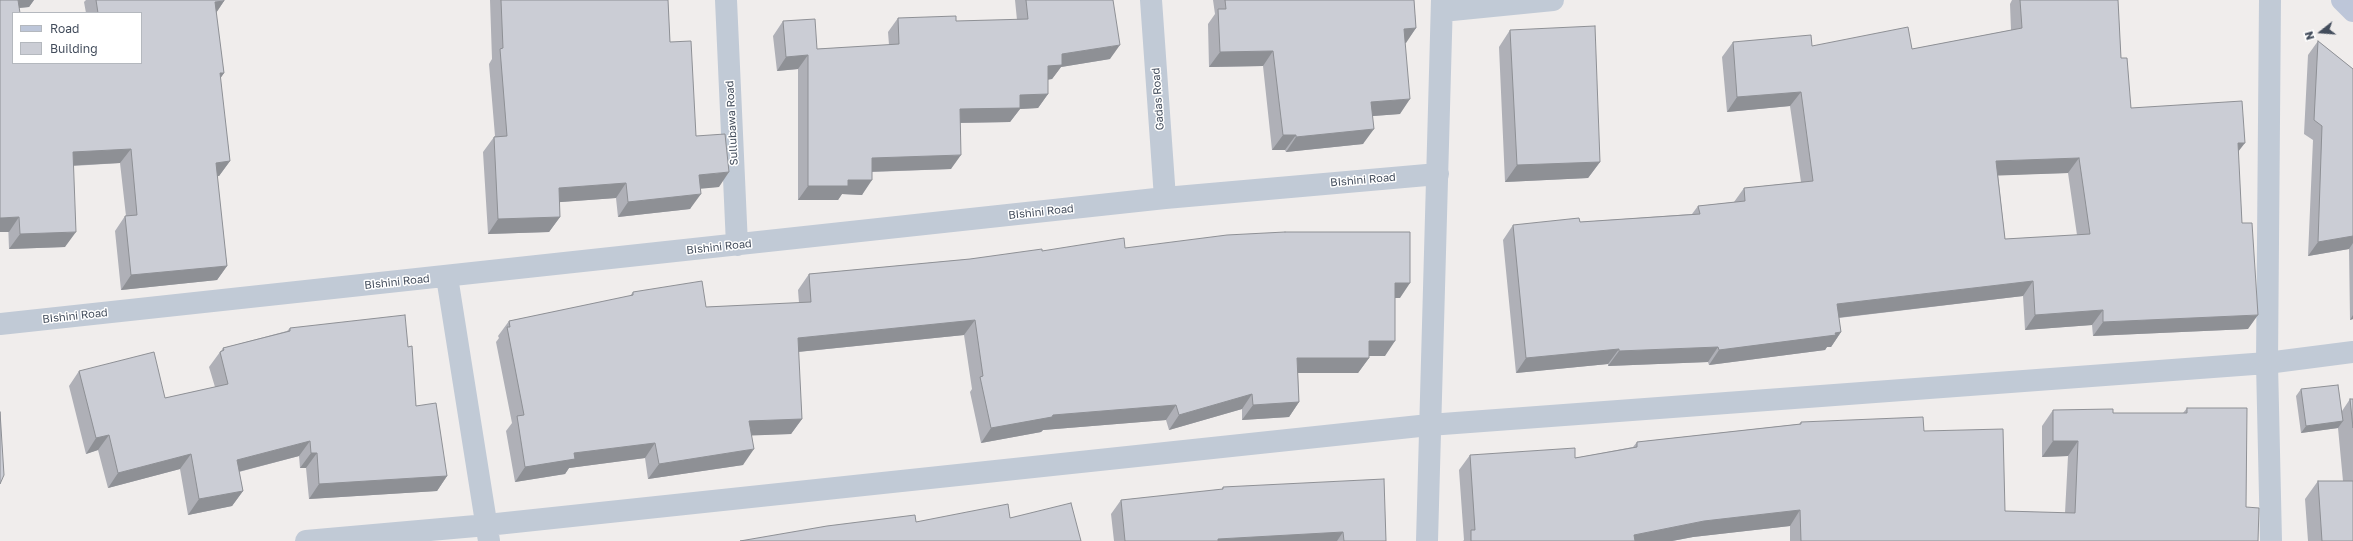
<!DOCTYPE html>
<html>
<head>
<meta charset="utf-8">
<style>
  body { margin:0 }
  #map { position:relative; width:2353px; height:541px; overflow:hidden; background:#f0edec; font-family:"Golos Text",sans-serif }
  canvas { display:block }
  .legend { position:absolute; left:12px; top:12px; width:130px; height:52px; box-sizing:border-box; background:#fff; border:1px solid #b4b8be; margin:0; padding:5px 7px; list-style:none; font-size:12px; color:#434d5c }
  .legend li { display:flex; align-items:center; gap:8px; height:20px }
  .legend b { width:20px; border:1px solid #b4b8be }
  .north { position:absolute; left:2301px; top:12px; width:40px; height:40px; -webkit-text-stroke:3px #fff; paint-order:stroke; rotate:253deg; font-size:11px; font-weight:700; line-height:16px; text-align:center; color:#434d5c }
  .north::after { content:''; display:block; margin:auto; width:14px; height:18px; background:#434d5c; clip-path:polygon(50% 0,100% 100%,50% 72%,0 100%) }
</style>
</head>
<body>
<div id="map">
<canvas width="2353" height="541"></canvas>
<ul class="legend">
<li><b style="height:5px;background:#bdc6d9"></b>Road</li>
<li><b style="height:11px;background:#cbcdd5"></b>Building</li>
</ul>
<div class="north">N</div>
</div>
<script>
const context = document.querySelector('canvas').getContext('2d');
context.lineJoin = 'round';
function toPath(rows) {
  const path = new Path2D();
  for (const r of rows) {
    path.moveTo(r[0], r[1]);
    for (let i = 2; i < r.length; i += 2) path.lineTo(r[i], r[i + 1]);
  }
  return path;
}
function trace(path, color, width, dash) {
  context.strokeStyle = color;
  context.lineWidth = width;
  context.lineCap = dash ? 'butt' : 'round';
  context.setLineDash(dash || []);
  context.stroke(path);
}
function paint(path, color) {
  context.fillStyle = color;
  context.fill(path, 'evenodd');
}
function label(font, color, halo, rows, align = 'center') {
  context.font = font + ' "Golos Text",sans-serif';
  context.lineWidth = 3;
  context.setLineDash([]);
  context.textBaseline = 'middle';
  context.strokeStyle = halo;
  context.fillStyle = color;
  for (const [text, x, y, turn = 0] of rows) {
    context.save();
    context.translate(x, y);
    context.rotate((+turn || 0) * Math.PI / 180);
    context.textAlign = isNaN(turn) ? turn : align;
    if (halo) context.strokeText(text, 0, 0);
    context.fillText(text, 0, 0);
    context.restore();
  }
}
trace(toPath([
  [726,0,737,245],
  [1151,0,1165,198],
  [2270,0,2267,363,2271,541],
  [1442,11,1553,0],
  [447,277,489,541],
  [0,324,1165,198,1438,174],
  [306,541,487,525,1429,425,2267,363,2353,352],
  [1427,541,1442,0]
]), '#c1cad6', 22);
trace(toPath([
  [2342,0,2353,11]
]), '#bdc6d9', 22);
paint(toPath([
  [0,0,34,0,29,7,19,8,13,63,141,63,141,13,86,13,84,2,86,0,224,0,224,1,216,13,224,73,220,78,230,161,219,176,217,176,227,266,217,280,121,290,115,231,125,216,126,216,120,163,73,166,65,247,9,249],
  [490,0,668,0,670,42,696,136,719,187,700,188,690,209,618,217,616,198,559,202,560,217,549,232,488,234,483,152,494,137,495,136,489,64,492,59],
  [1015,0,1114,0,1113,0,1110,59,1061,67,1052,79,1048,80,1048,94,1038,108,1020,109,1010,122,960,123,951,169,872,172,862,195,842,194,838,200,798,200,798,69,777,71,773,36,783,21,817,49,889,45,888,32,898,18,956,21,1017,20],
  [1213,0,1414,0,1416,28,1405,43,1400,114,1372,116,1363,144,1286,152,1285,150,1272,150,1263,66,1209,67,1208,24,1215,14],
  [2012,0,2118,0,2121,58,2131,108,2238,152,2242,223,2248,329,2093,336,2092,325,2025,330,2023,296,1839,318,1841,332,1831,347,1827,347,1825,350,1709,365,1708,362,1608,366,1608,364,1516,373,1503,240,1513,225,1580,222,1692,214,1698,206,1734,202,1744,188,1801,182,1790,106,1727,112,1722,57,1733,42,1812,46,1912,49,2011,30,2010,4],
  [2068,173,2077,235,2005,239,1998,175],
  [1510,30,1600,162,1588,178,1505,182,1499,47],
  [2318,41,2353,69,2353,319,2350,320,2349,249,2308,256,2313,140,2304,134,2308,55],
  [1125,248,1400,298,1395,298,1385,356,1369,356,1369,358,1358,373,1298,373,1299,402,1289,417,1242,420,1242,409,1169,430,1166,420,1043,430,1041,432,981,443,970,392,972,389,964,335,798,352,802,419,791,434,752,435,743,465,648,479,645,458,569,468,565,474,515,482,506,431,512,423,496,342,499,338,498,336,509,321,630,296,633,292,706,307,799,303,798,290,809,274,970,259,1042,251],
  [290,328,408,347,416,406,447,476,437,491,309,499,306,468,300,468,299,456,239,472,243,491,232,506,188,515,180,469,108,488,98,450,86,454,69,386,79,371,165,398,215,387,209,367,220,352,221,351,223,348,287,331],
  [2301,389,2342,411,2350,399,2353,399,2353,541,2308,541,2305,499,2318,481,2343,481,2338,428,2301,433,2296,396],
  [2187,408,2246,507,2258,541,1790,541,1790,526,1693,537,1672,541,1463,541,1464,540,1459,470,1470,455,1575,458,1633,447,1637,442,1799,424,1801,422,1924,431,2005,511,2065,513,2068,456,2042,457,2042,426,2053,410,2113,413,2183,413],
  [1223,487,1386,541,1114,541,1111,514,1121,500,1221,490]
]), '#afb0b7');
paint(toPath([
  [13,0,34,0,29,7,7,9],
  [224,1,214,16,215,2],
  [1416,28,1406,43,1394,44,1404,29],
  [1120,45,1110,59,1061,67,1052,79,1038,80,1048,66,1062,54],
  [1273,51,1263,66,1209,67,1220,52],
  [808,55,798,69,777,71,786,57],
  [220,73,224,73,214,88],
  [1801,92,1790,106,1727,112,1737,97],
  [1048,94,1038,108,1020,109,1010,122,950,123,960,109,1020,95],
  [1410,99,1400,114,1360,117,1371,102],
  [1374,129,1363,144,1286,152,1296,137],
  [1283,135,1296,135,1285,150,1272,150],
  [2238,143,2245,143,2234,157],
  [131,149,120,163,62,166,73,152],
  [961,155,951,169,862,172,872,158],
  [2079,158,2068,173,1986,176,1996,161],
  [230,161,219,176,206,177,216,163],
  [1600,162,1588,178,1505,182,1517,165],
  [729,172,719,187,688,190,699,175],
  [848,180,872,180,862,195,842,194,838,200,798,200,808,186],
  [626,183,616,198,548,203,559,188],
  [701,194,690,209,618,217,628,202],
  [19,217,9,232,0,232,0,218],
  [560,217,549,232,488,234,498,219],
  [76,232,65,247,9,249,20,234],
  [2353,236,2353,243,2349,249,2308,256,2318,242],
  [227,266,217,280,121,290,131,275],
  [2033,281,2023,296,1827,319,1837,304],
  [1395,283,1410,283,1400,298,1384,298],
  [2103,310,2092,325,2025,330,2035,315],
  [2258,315,2248,329,2093,336,2103,322],
  [2353,315,2353,319,2350,320],
  [975,320,964,335,787,353,798,338],
  [1841,332,1831,347,1827,347,1825,350,1709,365,1719,350],
  [1369,341,1395,341,1385,356,1358,356],
  [1718,347,1708,362,1608,366,1619,351],
  [1619,349,1608,364,1516,373,1526,358],
  [1297,358,1369,358,1358,373,1286,373],
  [1252,394,1242,409,1169,430,1179,415],
  [1299,402,1289,417,1242,420,1253,405],
  [1176,405,1166,420,1043,430,1041,432,981,443,991,428,1053,415],
  [802,419,791,434,739,436,749,421],
  [2343,421,2338,428,2301,433,2306,426],
  [109,435,98,450,86,454,96,438],
  [310,441,299,456,226,475,237,460],
  [2053,441,2078,441,2068,456,2042,457],
  [655,443,645,458,569,468,565,474,515,482,525,467,574,453],
  [754,449,743,465,648,479,659,464],
  [311,453,317,453,306,468,300,468],
  [191,454,180,469,108,488,118,473],
  [447,476,437,491,309,499,319,484],
  [243,491,232,506,188,515,199,499],
  [1800,510,1790,526,1693,537,1672,541,1630,541,1634,535,1704,521],
  [1343,532,1337,541,1216,541,1218,539]
]), '#8e9095');
const building = toPath([
  [0,0,18,0,20,13,13,13,13,63,141,63,141,13,98,13,96,0,224,0,224,1,215,2,224,73,220,73,230,161,216,163,227,266,131,275,125,216,137,215,131,149,73,152,76,232,20,234,19,217,0,218,0,0],
  [501,0,668,0,670,42,691,41,696,136,725,134,729,172,699,175,701,194,628,202,626,183,559,188,560,217,498,219,494,137,507,136,500,49,503,48,501,0],
  [1026,0,1113,0,1120,45,1062,54,1062,65,1048,66,1048,94,1020,95,1020,108,960,109,961,155,872,158,872,180,848,180,848,186,808,186,808,55,786,57,783,21,815,19,817,49,899,44,898,18,956,16,956,21,1028,19,1026,0],
  [1225,0,1414,0,1416,28,1404,29,1410,99,1371,102,1374,129,1296,137,1296,135,1283,135,1273,51,1220,52,1218,9,1226,9,1225,0],
  [2020,0,2118,0,2121,58,2127,58,2131,108,2242,101,2245,143,2238,143,2242,223,2252,223,2258,315,2103,322,2103,310,2035,315,2033,281,1837,304,1841,332,1835,333,1836,335,1719,350,1718,347,1619,351,1619,349,1526,358,1513,225,1579,218,1580,222,1700,214,1698,206,1745,201,1744,188,1813,181,1801,92,1737,97,1733,42,1811,35,1812,46,1908,27,1912,49,2022,28,2020,0],
  [2079,158,2090,234,2005,239,1996,161,2079,158],
  [1595,26,1600,162,1517,165,1510,30,1595,26],
  [2318,41,2353,69,2353,236,2318,242,2322,126,2314,120,2318,41],
  [1285,232,1410,232,1410,283,1395,283,1395,341,1369,341,1369,358,1297,358,1299,402,1253,405,1252,394,1179,415,1176,405,1053,415,1052,417,991,428,980,377,983,376,975,320,798,338,802,419,749,421,754,449,659,464,655,443,574,453,575,459,525,467,517,416,524,415,507,327,510,327,509,321,633,295,633,292,702,281,706,307,811,302,809,274,970,259,1042,249,1042,251,1124,238,1125,248,1227,235,1285,232],
  [405,315,408,347,412,346,416,406,436,403,447,476,319,484,317,453,311,453,310,441,237,460,243,491,199,499,191,454,118,473,109,435,96,438,79,371,154,352,165,398,228,384,220,352,224,350,223,348,290,331,290,328,405,315],
  [2338,385,2343,421,2306,426,2301,389,2338,385],
  [2350,399,2353,399,2353,428,2350,399],
  [2187,408,2247,408,2246,507,2259,508,2258,541,1801,541,1800,510,1704,521,1634,535,1635,541,1471,541,1471,530,1475,530,1470,455,1575,448,1575,458,1637,447,1637,442,1801,424,1801,422,1923,417,1924,431,2003,429,2005,511,2075,513,2078,441,2053,441,2053,410,2113,409,2113,413,2187,413,2187,408],
  [0,412,4,475,0,484,0,412],
  [1384,479,1386,541,1344,541,1343,532,1218,539,1218,541,1125,541,1121,500,1223,489,1223,487,1384,479],
  [2318,481,2353,481,2353,541,2322,541,2318,481],
  [1071,503,1081,541,740,541,827,526,915,515,916,522,1008,504,1010,518,1071,503]
]);
paint(building, '#cbcdd5');
trace(building, '#8e9095', 1);
label('11px', '#434d5c', '#fff', [
  ["Gadas Road",1158,99,-94],
  ["Sullubawa Road",732,123,-93],
  ["BIshini Road",1363,180,-5],
  ["BIshini Road",1041,212,-6],
  ["BIshini Road",719,247,-6],
  ["BIshini Road",397,282,-6],
  ["BIshini Road",75,316,-6]
]);
</script>
</body>
</html>
